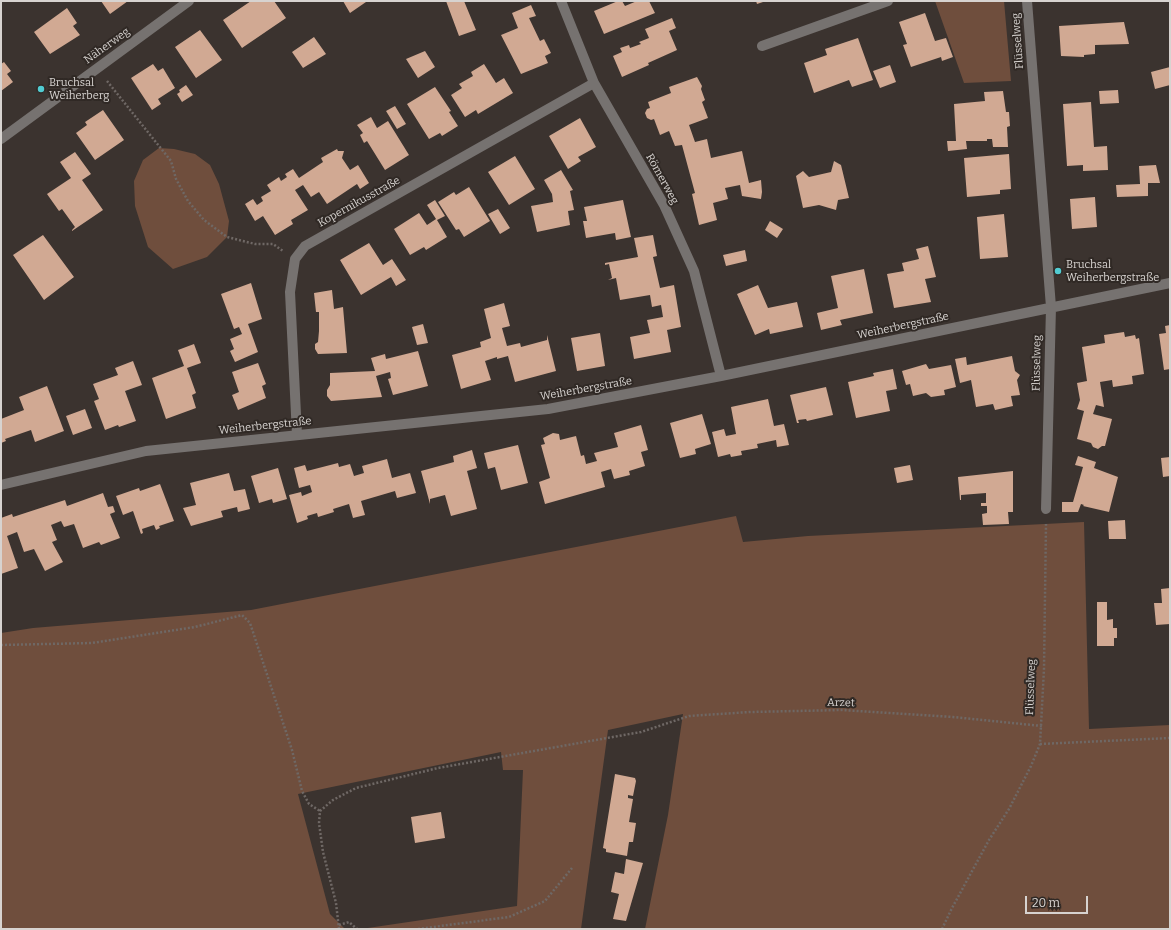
<!DOCTYPE html>
<html>
<head>
<meta charset="utf-8">
<style>
  body { margin:0 }
  #map { position:relative; width:1171px; height:930px; overflow:hidden; background:#3b332f; font-family:Bitter,serif }
  canvas { display:block }
  .frame { position:absolute; inset:0; border:2px solid #d7d3d0; pointer-events:none }
  .scale { position:absolute; left:1025px; top:896px; width:63px; height:18px; box-sizing:border-box; border:2px solid #d7d3d0; border-top:0; padding-left:5px; font-size:12px; line-height:14px; white-space:nowrap; color:#d7d3d0; -webkit-text-stroke:3px #302925; paint-order:stroke }
</style>
</head>
<body>
<div id="map">
<canvas width="1171" height="930"></canvas>
<div class="frame"></div>
<div class="scale">20 m</div>
</div>
<script>
const context = document.querySelector('canvas').getContext('2d');
context.lineJoin = 'round';
function paint(path, color) {
  context.fillStyle = color;
  context.fill(path, 'evenodd');
}
function toPath(rows) {
  const path = new Path2D();
  for (const r of rows) {
    path.moveTo(r[0], r[1]);
    for (let i = 2; i < r.length; i += 2) path.lineTo(r[i], r[i + 1]);
  }
  return path;
}
function trace(path, color, width, dash) {
  context.strokeStyle = color;
  context.lineWidth = width;
  context.lineCap = dash ? 'butt' : 'round';
  context.setLineDash(dash || []);
  context.stroke(path);
}
function label(font, color, halo, rows, align = 'center') {
  context.font = font + ' Bitter,serif';
  context.lineWidth = 4;
  context.setLineDash([]);
  context.textBaseline = 'middle';
  context.strokeStyle = halo;
  context.fillStyle = color;
  for (const [text, x, y, turn = 0] of rows) {
    context.save();
    context.translate(x, y);
    context.rotate((+turn || 0) * Math.PI / 180);
    context.textAlign = isNaN(turn) ? turn : align;
    if (halo) context.strokeText(text, 0, 0);
    context.fillText(text, 0, 0);
    context.restore();
  }
}
paint(toPath([
  [935,1,1004,1,1011,81,964,83],
  [159,148,174,149,195,154,210,165,219,184,229,221,227,237,207,257,173,269,148,247,135,206,134,181,143,160],
  [736,516,743,542,808,536,1084,522,1089,729,1170,725,1170,929,645,929,668,815,683,714,608,730,581,929,361,929,517,906,523,770,503,770,501,752,298,794,330,914,345,929,1,929,1,633,33,628,251,610]
]), '#6f4e3d');
paint(toPath([
  [101,1,128,1,110,14],
  [251,1,274,1,286,18,242,48,223,20],
  [343,1,365,1,366,2,350,13],
  [446,1,464,1,476,30,459,36],
  [618,1,622,1,625,6,637,1,649,1,655,13,604,34,594,11],
  [756,1,766,1,757,4],
  [531,5,536,16,529,18,540,41,544,39,551,53,545,56,548,63,521,74,501,35,518,28,512,13],
  [67,8,77,23,73,26,80,35,50,54,34,32],
  [925,13,935,41,946,38,953,57,942,61,941,57,911,67,903,45,907,44,899,22],
  [672,18,676,28,669,31,677,50,648,63,649,65,622,77,613,56,622,52,620,48,629,45,630,48,641,44,639,42,649,38,645,29],
  [1124,22,1129,44,1095,45,1095,54,1084,55,1084,57,1061,56,1059,26],
  [200,30,222,60,196,78,175,47],
  [314,37,326,54,303,68,292,52],
  [858,38,873,80,852,87,849,80,814,93,804,63,827,55,825,49],
  [425,51,435,67,418,78,406,59],
  [4,62,11,71,7,74,13,82,1,91,1,64],
  [153,64,158,71,163,68,175,88,158,99,161,104,152,110,131,78],
  [484,64,496,83,504,78,513,93,478,114,476,110,465,117,451,95,462,88,459,84,473,76,471,72],
  [890,65,896,82,880,88,873,71],
  [1170,67,1170,85,1155,89,1151,72],
  [697,77,702,86,701,89,705,100,702,102,708,118,689,125,695,142,707,139,711,158,742,151,749,183,761,180,762,192,761,199,742,196,740,185,725,188,728,199,713,203,717,220,699,225,692,194,695,193,682,145,675,146,669,131,660,135,654,119,651,120,647,118,645,113,647,109,650,108,648,102,671,93,669,87],
  [186,85,193,95,182,102,177,94,180,92,179,90],
  [435,87,451,111,449,112,458,126,442,136,440,133,429,139,407,104],
  [1118,90,1119,103,1100,104,1099,91],
  [1003,91,1006,112,1009,112,1010,126,1007,127,1008,147,993,147,992,139,987,139,987,141,966,141,967,149,948,151,947,141,956,141,954,104,985,101,984,92],
  [1091,102,1094,147,1107,146,1108,170,1083,171,1083,165,1067,166,1063,104],
  [395,106,406,124,397,129,386,111],
  [103,110,124,140,95,160,76,133,87,125,85,122],
  [371,117,377,128,388,121,409,155,385,170,367,141,364,143,360,135,363,133,357,125],
  [580,118,596,147,578,157,581,161,568,169,549,136],
  [337,149,338,151,344,151,342,158,350,170,358,165,369,183,360,189,357,184,327,204,319,192,311,197,303,185,295,190,308,210,291,220,293,224,275,235,263,216,255,221,245,204,253,199,257,205,263,201,261,197,271,191,267,185,279,177,281,181,287,177,285,174,293,169,299,178,323,162,321,158],
  [75,152,91,174,82,180,103,210,72,231,72,230,75,227,62,209,59,211,47,194,71,178,60,162],
  [1009,154,1011,189,1000,190,1000,194,967,197,964,158],
  [515,156,535,189,509,205,488,172],
  [834,161,841,165,849,198,838,200,836,210,819,205,803,208,796,176,803,171,809,177,831,172],
  [1156,165,1160,183,1148,183,1148,196,1117,197,1116,185,1140,184,1139,166],
  [561,170,573,190,570,191,574,210,568,211,570,225,537,232,531,206,553,202,552,194,544,180],
  [469,187,490,221,464,237,459,229,456,230,438,202,454,192,456,195],
  [1095,197,1097,227,1072,229,1070,199],
  [435,200,445,216,437,220,447,237,426,250,424,247,410,255,394,229,419,213,427,225,436,219,427,205],
  [623,200,631,237,616,240,615,233,586,238,583,221,587,221,584,207],
  [498,209,510,228,500,234,488,214],
  [1004,214,1008,257,980,259,977,217],
  [770,221,783,229,777,238,765,230],
  [43,235,74,277,44,300,13,255],
  [653,235,657,256,653,257,660,288,674,285,681,327,667,330,671,352,634,359,630,337,650,333,647,320,663,317,661,305,652,307,650,295,620,300,616,278,608,280,612,278,609,264,605,265,605,263,638,257,634,238],
  [369,243,383,265,392,259,406,280,396,286,391,277,361,295,340,260],
  [928,246,936,277,925,279,931,302,894,308,887,274,904,271,902,263,919,259,916,249],
  [745,250,747,261,726,266,723,255],
  [864,269,873,313,840,320,842,325,821,330,817,313,838,308,831,276],
  [251,283,262,319,248,324,258,352,235,362,230,351,234,349,230,339,242,334,239,327,234,329,221,294],
  [758,285,768,308,797,302,803,327,770,334,769,329,755,335,737,294],
  [332,290,334,309,343,307,347,353,318,354,315,349,315,344,318,342,319,331,319,312,316,312,314,293],
  [504,303,510,326,502,328,507,346,520,343,521,347,547,340,547,335,556,371,515,382,508,356,497,359,497,357,485,361,491,380,461,389,452,355,481,347,480,342,491,338,484,309],
  [423,324,428,343,417,345,412,327],
  [1170,325,1170,369,1164,370,1159,334,1166,333,1165,326],
  [1124,332,1125,337,1135,335,1136,339,1139,338,1144,374,1132,376,1133,384,1113,387,1112,380,1100,382,1104,407,1096,405,1093,414,1112,419,1105,446,1102,446,1098,449,1093,447,1091,443,1077,439,1084,411,1077,409,1080,400,1077,383,1087,381,1082,347,1105,343,1104,335],
  [600,333,605,366,577,371,571,338],
  [194,344,201,363,187,368,196,393,192,395,196,408,166,419,152,378,184,366,178,350],
  [418,351,428,386,393,395,388,379,391,378,390,372,376,376,382,397,331,401,327,396,327,390,330,385,330,373,375,371,371,358,385,354,386,359],
  [1012,356,1015,371,1020,375,1017,380,1020,395,1011,396,1013,406,995,410,993,404,976,407,971,380,960,383,955,359,966,357,967,365],
  [133,361,142,385,125,391,136,421,119,427,118,425,105,430,94,401,99,399,93,384,118,375,115,368],
  [258,363,266,384,262,386,266,398,238,410,232,395,239,392,232,372],
  [926,364,929,369,951,365,956,387,944,390,945,395,931,397,926,393,913,396,910,384,906,385,902,371],
  [893,369,897,389,886,391,890,411,856,418,848,382,874,376,873,373],
  [47,386,64,431,35,442,31,430,5,439,6,441,1,443,1,419,24,410,19,397],
  [826,387,833,415,807,421,806,419,798,420,799,423,797,423,790,395],
  [768,399,774,426,784,424,789,445,777,447,776,440,757,444,758,448,741,451,742,455,731,457,730,454,718,457,712,432,724,429,726,436,736,434,731,407],
  [85,409,92,428,73,435,66,416],
  [702,414,711,444,695,449,696,454,680,458,670,423],
  [641,425,648,450,641,452,645,466,629,471,630,475,614,479,611,469,601,472,605,487,545,504,539,482,550,478,541,445,545,444,543,438,553,433,559,434,560,440,576,436,581,456,584,455,586,464,597,461,594,453,618,447,614,433],
  [518,445,528,483,501,490,495,467,488,469,484,453],
  [472,450,477,468,467,471,477,509,451,516,445,495,430,499,430,504,421,471,454,462,453,456],
  [1078,456,1096,462,1094,468,1118,477,1109,512,1083,506,1084,505,1081,504,1078,512,1062,512,1062,502,1073,502,1083,467,1075,465],
  [1170,457,1170,476,1163,477,1161,458],
  [387,459,392,478,410,473,416,493,397,498,395,491,361,501,365,515,353,518,349,504,333,509,334,512,318,517,317,513,307,516,308,519,297,523,289,495,301,492,302,496,312,492,310,485,299,488,294,468,305,465,307,471,338,463,339,467,350,464,354,476,364,473,362,466],
  [910,465,913,480,897,483,894,468],
  [278,468,287,499,273,503,272,499,259,503,251,476],
  [1013,471,1013,512,1008,512,1009,524,983,525,982,514,987,513,987,506,981,506,981,503,986,503,986,493,961,495,961,500,960,500,958,477],
  [229,473,234,491,245,489,250,509,238,512,237,507,221,511,223,517,191,526,183,508,196,505,190,483],
  [160,484,174,521,159,526,160,528,156,530,154,525,142,529,143,533,141,534,133,511,123,515,116,496,139,488,140,491],
  [103,493,108,507,113,506,115,512,110,514,120,538,101,545,99,542,83,548,74,524,64,527,61,521,51,525,57,540,52,542,63,562,45,571,34,549,24,552,17,532,7,536,18,568,1,574,1,518,12,514,13,517,65,500,67,506],
  [1125,520,1126,539,1109,539,1108,521],
  [1170,588,1170,624,1156,625,1154,603,1162,603,1161,589],
  [1097,602,1107,602,1107,620,1113,619,1113,628,1117,628,1117,638,1114,638,1114,646,1097,646],
  [615,774,635,778,636,781,633,796,628,795,628,798,633,799,629,822,636,823,633,842,629,842,627,856,606,852,606,849,603,848],
  [441,812,445,838,415,843,411,817],
  [626,859,643,863,626,921,613,919,619,894,611,892,615,872,624,874]
]), '#d1a993');
trace(toPath([
  [107,81,171,161,176,179,188,201,204,220,227,237,255,244,273,244,283,251],
  [1,645,92,643,195,627,242,615,250,623,292,750,302,791,309,804,320,811],
  [1040,744,1170,738],
  [339,925,349,922,357,929],
  [339,929,336,903,323,852,319,823,320,811,333,800,356,788,438,768,641,732,689,716,750,712,842,710,953,717,1042,726],
  [418,929,509,917,545,901,572,868],
  [942,929,952,908,989,840,1009,809,1031,766,1040,744,1044,669,1046,524]
]), '#6f6865', 2.5, [2, 2]);
trace(toPath([
  [561,1,594,83,664,205,694,271,721,376],
  [1027,1,1051,307,1046,509],
  [762,46,888,1],
  [1,139,189,1],
  [297,435,290,292,295,259,305,246,594,83],
  [1,485,146,451,548,409,721,376,1170,283]
]), '#767270', 10);
for (const [x, y, r, color] of [
  [41,89,4,"#51ccd2"],
  [1058,271,4,"#51ccd2"]
]) {
  const dot = new Path2D();
  dot.arc(x, y, r, 0, 2 * Math.PI);
  context.fillStyle = color;
  context.fill(dot);
  trace(dot, '#302925', 1.5);
}
label('11px', '#d7d3d0', '#302925', [
  ["Flüsselweg",1018,41,-94],
  ["Näherweg",107,46,-36],
  ["Römerweg",662,179,61],
  ["Kopernikusstraße",359,202,-29],
  ["Weiherbergstraße",903,326,-12],
  ["Flüsselweg",1037,363,-89],
  ["Weiherbergstraße",586,389,-10],
  ["Weiherbergstraße",265,426,-6],
  ["Flüsselweg",1031,687,-88],
  ["Arzet",841,703,1]
]);
label('11px', '#d7d3d0', '#302925', [
  ["Bruchsal",49,83],
  ["Weiherberg",49,96],
  ["Bruchsal",1066,265],
  ["Weiherbergstraße",1066,278]
], 'left');
</script>
</body>
</html>
